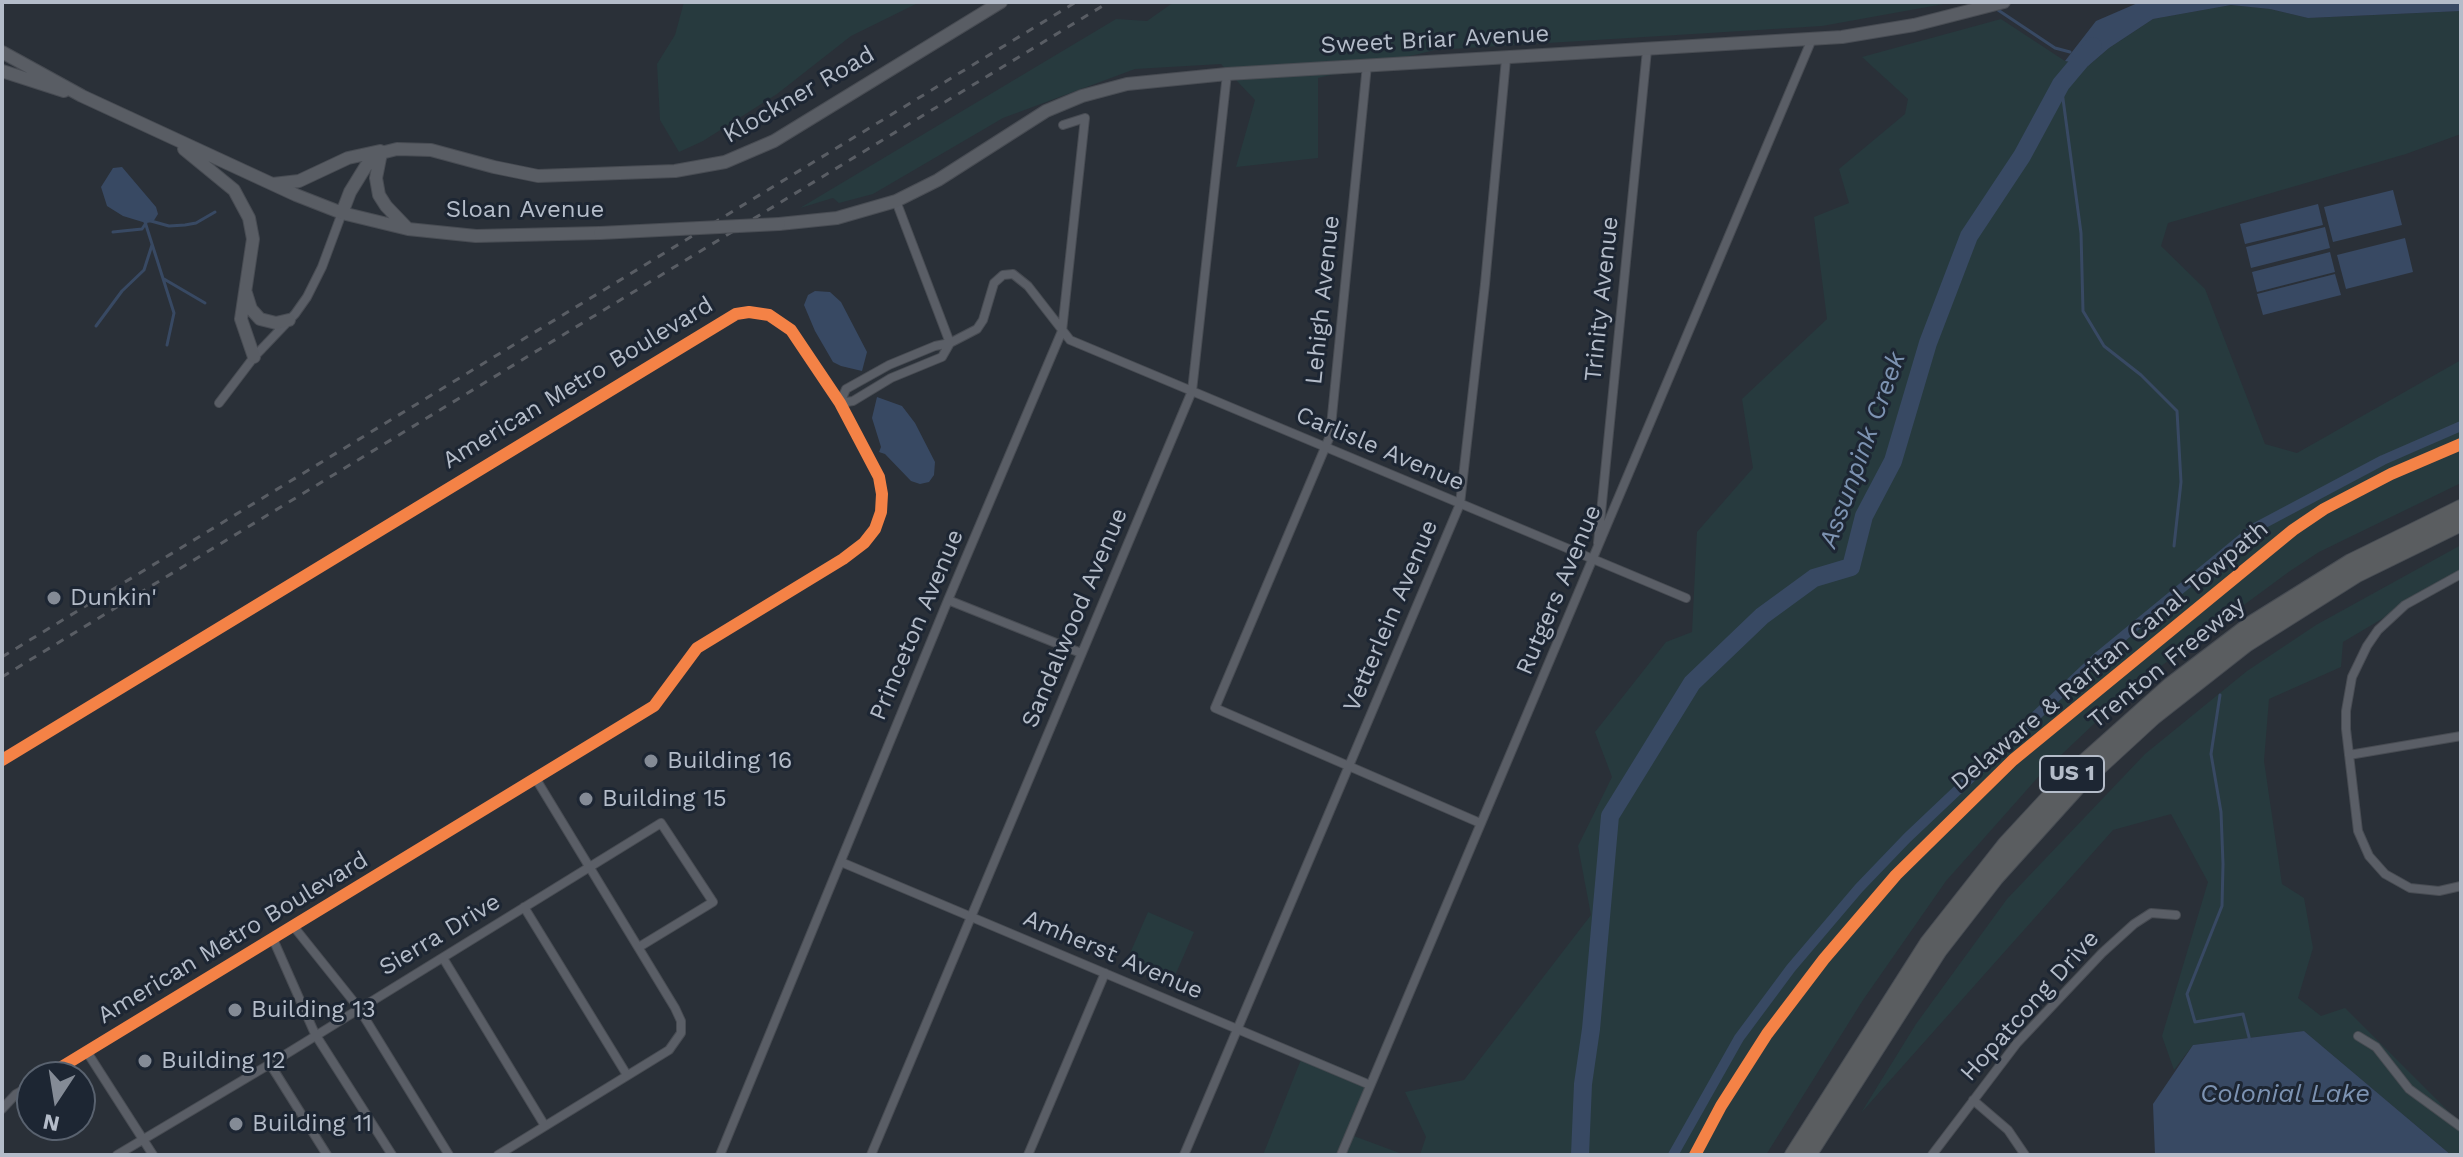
<!DOCTYPE html>
<html>
<head>
<meta charset="utf-8">
<style>
  body { margin:0 }
  #map { position:relative; width:2463px; height:1157px; overflow:hidden; background:#2a3038; font-family:"Work Sans",sans-serif }
  canvas { display:block }
  .frame { position:absolute; inset:0; border:4px solid #b4bcc9; pointer-events:none }
  .north { position:absolute; left:16px; top:1061px; width:80px; height:80px; box-sizing:border-box; background:#1d2633; border:2px solid #59626f; border-radius:50%; rotate:192deg; font-size:22px; font-weight:700; line-height:32px; text-align:center; color:#b4bcc9 }
  .north::after { content:''; display:block; margin:auto; width:28px; height:36px; background:#848b96; clip-path:polygon(50% 0,100% 100%,50% 72%,0 100%) }
</style>
</head>
<body>
<div id="map">
<canvas width="2463" height="1157"></canvas>
<div class="frame"></div>
<div class="north">N</div>
</div>
<script>
const context = document.querySelector('canvas').getContext('2d');
context.lineJoin = 'round';
function paint(path, color) {
  context.fillStyle = color;
  context.fill(path, 'evenodd');
}
function toPath(rows) {
  const path = new Path2D();
  for (const r of rows) {
    path.moveTo(r[0], r[1]);
    for (let i = 2; i < r.length; i += 2) path.lineTo(r[i], r[i + 1]);
  }
  return path;
}
function trace(path, color, width, dash) {
  context.strokeStyle = color;
  context.lineWidth = width;
  context.lineCap = dash ? 'butt' : 'round';
  context.setLineDash(dash || []);
  context.stroke(path);
}
function label(font, color, halo, rows, align = 'center') {
  context.font = font + ' "Work Sans",sans-serif';
  context.lineWidth = 6;
  context.setLineDash([]);
  context.textBaseline = 'middle';
  context.strokeStyle = halo;
  context.fillStyle = color;
  for (const [text, x, y, turn = 0] of rows) {
    context.save();
    context.translate(x, y);
    context.rotate((+turn || 0) * Math.PI / 180);
    context.textAlign = isNaN(turn) ? turn : align;
    if (halo) context.strokeText(text, 0, 0);
    context.fillText(text, 0, 0);
    context.restore();
  }
}
paint(toPath([
  [684,2,920,2,851,36,777,94,703,141,679,152,660,120,657,64,675,35],
  [1174,2,1955,2,1822,26,1435,50,1318,78,1318,158,1236,167,1255,100,1221,64,1135,69,1003,118,873,194,839,203,833,198,800,208,1116,19,1147,21],
  [2231,5,2270,9,2308,18,2461,11,2461,134,2406,154,2168,223,2161,246,2205,289,2265,444,2297,453,2461,360,2461,483,2319,552,2290,571,2134,686,2040,775,1946,881,1863,1000,1766,1155,1420,1155,1426,1137,1405,1092,1464,1080,1591,915,1578,846,1612,777,1595,732,1666,642,1692,632,1697,532,1753,468,1742,399,1827,319,1814,217,1849,203,1839,169,1905,114,1908,99,1862,57,2001,19,2065,61,2088,66,2109,48,2153,19],
  [2461,545,2461,572,2343,642,2341,667,2269,699,2264,761,2282,884,2304,898,2313,948,2298,998,2321,1016,2345,1008,2461,1124,2461,1155,2451,1155,2304,1031,2193,1045,2174,1070,2162,1036,2208,882,2171,814,2113,830,1861,1113,1916,1024,2007,899,2145,754,2247,671,2316,625],
  [1148,912,1194,932,1174,978,1128,958],
  [1304,1052,1373,1081,1351,1135,1405,1155,1263,1155]
]), '#273a3e');
paint(toPath([
  [2140,2,2461,2,2461,11,2308,18,2270,9,2231,5,2153,19,2109,48,2088,66,2065,61,2096,21],
  [122,167,156,207,158,214,153,222,146,223,123,216,107,206,101,187,113,168],
  [2393,190,2402,225,2333,242,2324,207],
  [2318,204,2323,225,2245,244,2240,224],
  [2325,227,2330,248,2251,268,2246,247],
  [2405,238,2413,272,2346,289,2337,255],
  [2330,252,2335,272,2257,292,2252,272],
  [2335,274,2341,295,2263,315,2257,294],
  [815,291,830,292,841,302,867,352,862,371,841,366,833,362,815,331,804,305,808,295],
  [877,397,902,406,915,423,935,462,934,475,929,482,920,484,911,481,885,454,879,452,881,447,872,418],
  [2304,1031,2451,1155,2155,1155,2153,1104,2193,1045]
]), '#384963');
trace(toPath([
  [1995,8,2055,48,2070,52],
  [2061,84,2081,233,2083,311,2104,346,2141,375,2177,411,2181,482,2174,546],
  [151,221,169,226,185,225,196,223,215,212],
  [145,222,174,313,167,345],
  [113,232,142,229,146,223],
  [164,279,205,303],
  [96,326,122,291,144,270,152,245],
  [2220,695,2211,754,2221,812,2223,864,2222,906,2187,994,2195,1022,2243,1014,2250,1041]
]), '#384963', 3);
trace(toPath([
  [1673,1155,1739,1038,1791,968,1859,888,1907,838,2099,656,2255,528,2383,460,2461,426]
]), '#384963', 10);
trace(toPath([
  [1580,1155,1583,1084,1591,1029,1610,816,1692,683,1762,616,1814,578,1851,567,1864,516,1893,461,1928,343,1969,236,2022,156,2061,84,2093,46]
]), '#384963', 18);
const street = toPath([
  [1367,65,1330,436,1215,708,1480,823],
  [896,201,950,343],
  [219,403,254,357,295,314,307,297,322,267,342,213],
  [840,403,846,389,889,365,935,346,950,343,977,329,983,320,994,283,1003,275,1013,274,1028,286,1070,340,1686,598],
  [840,403,853,401,891,378,942,357,950,343],
  [1598,543,1647,50],
  [2461,574,2405,605,2378,630,2367,646,2352,677,2346,711,2346,729,2358,831,2369,856,2385,874,2410,888,2439,891,2461,886],
  [948,600,1081,653],
  [2349,755,2461,736],
  [2,760,736,314,749,312,769,315,791,330,840,403,879,477,882,494,881,512,875,529,864,543,843,559,697,648,654,706,45,1077],
  [841,862,1370,1085],
  [524,907,627,1075],
  [294,927,358,1007,449,1155],
  [273,939,315,1034,392,1155],
  [443,958,545,1126],
  [2358,1036,2376,1047,2409,1089,2461,1127],
  [87,1052,153,1155],
  [270,1064,327,1155],
  [1973,1100,2008,1130,2025,1155],
  [2,1109,16,1094,32,1085],
  [117,1155,270,1064,661,823,713,902,639,947],
  [498,1155,669,1050,681,1033,681,1021,675,1008,536,779],
  [720,1155,948,600,1062,331,1085,118,1063,125],
  [871,1155,1192,391,1227,74],
  [1028,1155,1105,973],
  [1184,1155,1460,504,1485,284,1506,59],
  [1341,1155,1812,39],
  [1932,1155,2017,1043,2102,953,2134,924,2151,913,2176,915]
]);
const secondary = toPath([
  [2,52,82,96,296,195,342,213,408,229,476,236,600,233],
  [2,71,64,91],
  [184,149,234,190,249,218,253,239,241,319,254,357],
  [381,153,376,178,379,195,386,206,408,229],
  [273,184,299,181,348,158,380,151],
  [342,213,350,192,366,166,381,153,397,149,431,150,494,167,538,176,675,171,725,162,774,141,1001,2],
  [779,224,837,218,896,201,938,180,1046,111,1082,96,1127,84,1227,74,1842,37,1914,25,2004,2],
  [246,293,251,309,260,319,276,323,289,320]
]);
const highway = toPath([
  [1793,1155,1928,943,2006,844,2069,776,2171,685,2250,625,2351,562,2461,508],
  [1808,1155,1939,950,1995,878,2078,786,2153,717,2246,644,2357,574,2461,523]
]);
trace(street, '#484c53', 10);
trace(secondary, '#484c53', 14);
trace(highway, '#474c53', 18);
trace(street, '#5a5e66', 8);
trace(secondary, '#595d64', 12);
trace(highway, '#5a5d60', 16);
trace(toPath([
  [2,657,1076,2],
  [2,677,1109,2]
]), '#595d64', 3, [8, 8]);
const secondaryBridge = toPath([
  [600,233,779,224]
]);
trace(secondaryBridge, '#484c53', 14, []);
trace(secondaryBridge, '#595d64', 12);
trace(toPath([
  [2,760,736,314,749,312,769,315,791,330,840,403,879,477,882,494,881,512,875,529,864,543,843,559,697,648,654,706,45,1077],
  [1695,1155,1721,1106,1767,1034,1824,959,1896,875,2013,760,2293,530,2324,509,2391,474,2461,444]
]), '#f48246', 12);
for (const [x, y, r, color] of [
  [54,598,8,"#848b96"],
  [651,761,8,"#848b96"],
  [586,799,8,"#848b96"],
  [235,1010,8,"#848b96"],
  [145,1061,8,"#848b96"],
  [236,1124,8,"#848b96"]
]) {
  const dot = new Path2D();
  dot.arc(x, y, r, 0, 2 * Math.PI);
  context.fillStyle = color;
  context.fill(dot);
  trace(dot, '#1d2633', 3);
}
for (const [x, y, w] of [
  [2072,774,64]
]) {
  const box = new Path2D();
  box.roundRect(x - w / 2, y - 18, w, 36, 6);
  context.fillStyle = '#1d2633';
  context.fill(box);
  trace(box, '#b4bcc9', 2);
}
label('bold 22px', '#b4bcc9', null, [
  ["US 1",2072,774]
]);
label('24px', '#b4bcc9', '#1d2633', [
  ["Sweet Briar Avenue",1435,40,-3],
  ["Klockner Road",799,95,-30],
  ["Sloan Avenue",525,210],
  ["Trinity Avenue",1602,299,-84],
  ["Lehigh Avenue",1323,300,-84],
  ["American Metro Boulevard",578,383,-31],
  ["Carlisle Avenue",1380,449,23],
  ["Rutgers Avenue",1559,590,-67],
  ["Vetterlein Avenue",1391,616,-67],
  ["Sandalwood Avenue",1075,618,-67],
  ["Princeton Avenue",917,625,-67],
  ["Delaware & Raritan Canal Towpath",2110,656,-40],
  ["Trenton Freeway",2167,663,-39],
  ["Sierra Drive",440,935,-31],
  ["American Metro Boulevard",233,938,-31],
  ["Amherst Avenue",1113,955,23],
  ["Hopatcong Drive",2030,1006,-48]
]);
label('24px', '#b4bcc9', '#1d2633', [
  ["Dunkin'",70,598],
  ["Building 16",667,761],
  ["Building 15",602,799],
  ["Building 13",251,1010],
  ["Building 12",161,1061],
  ["Building 11",252,1124]
], 'left');
label('italic 26px', '#7c92b1', '#1d2633', [
  ["Assunpink Creek",1863,450,-70],
  ["Colonial Lake",2285,1094]
]);
</script>
</body>
</html>
